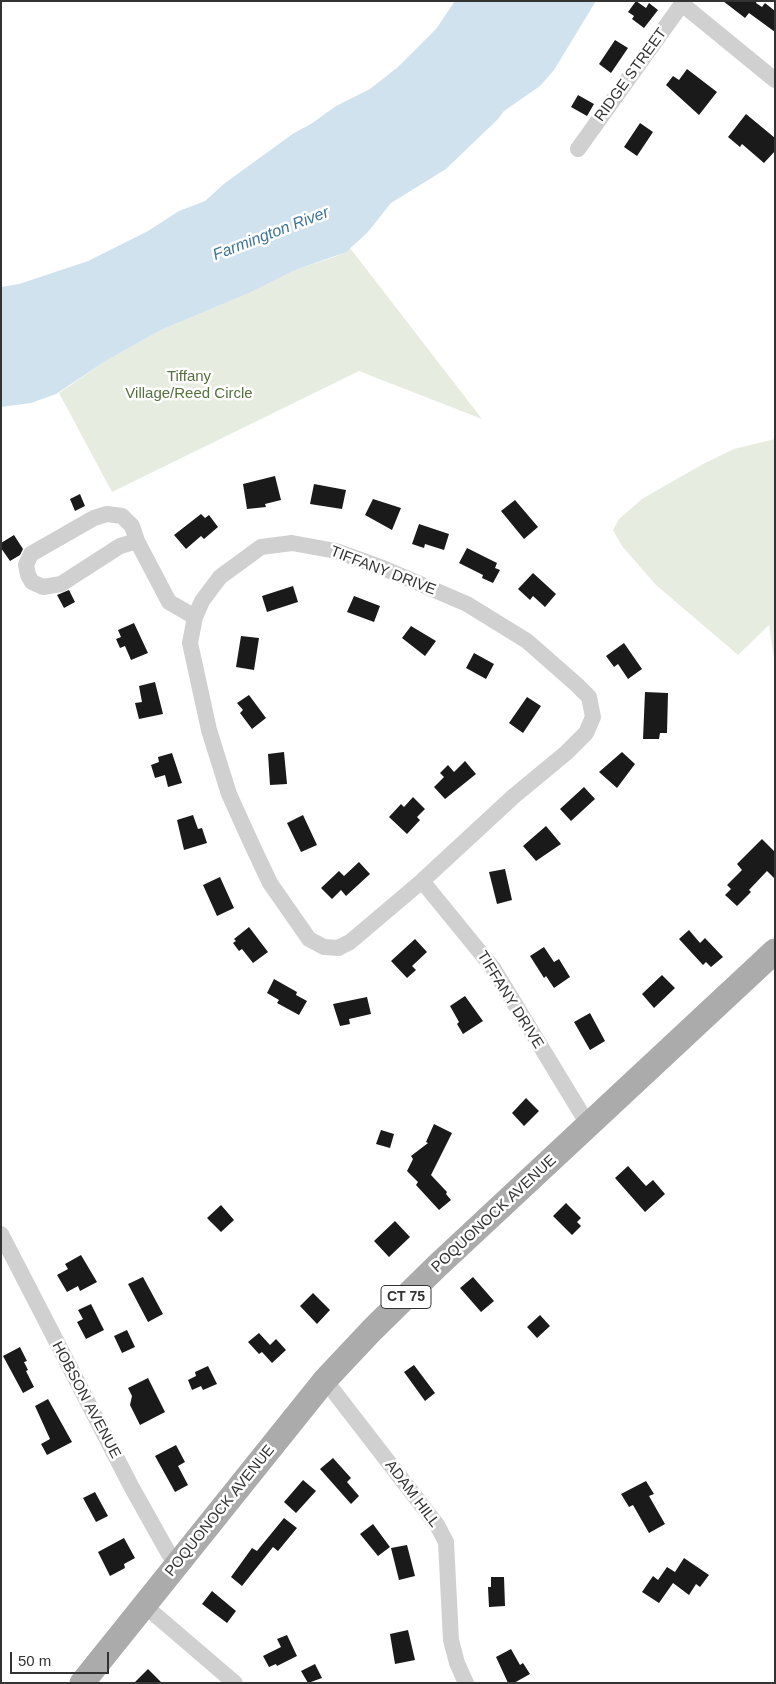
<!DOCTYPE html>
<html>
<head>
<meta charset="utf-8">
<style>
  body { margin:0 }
  #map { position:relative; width:776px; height:1684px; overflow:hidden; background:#fff; font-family:Arial,sans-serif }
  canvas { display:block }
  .frame { position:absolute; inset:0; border:2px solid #333; pointer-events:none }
  .scale { position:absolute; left:10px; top:1652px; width:99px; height:22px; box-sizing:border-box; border:2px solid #333; border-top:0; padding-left:6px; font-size:15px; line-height:18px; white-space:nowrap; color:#333; -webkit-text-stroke:4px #fff; paint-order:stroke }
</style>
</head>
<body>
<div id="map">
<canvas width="776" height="1684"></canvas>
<div class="frame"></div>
<div class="scale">50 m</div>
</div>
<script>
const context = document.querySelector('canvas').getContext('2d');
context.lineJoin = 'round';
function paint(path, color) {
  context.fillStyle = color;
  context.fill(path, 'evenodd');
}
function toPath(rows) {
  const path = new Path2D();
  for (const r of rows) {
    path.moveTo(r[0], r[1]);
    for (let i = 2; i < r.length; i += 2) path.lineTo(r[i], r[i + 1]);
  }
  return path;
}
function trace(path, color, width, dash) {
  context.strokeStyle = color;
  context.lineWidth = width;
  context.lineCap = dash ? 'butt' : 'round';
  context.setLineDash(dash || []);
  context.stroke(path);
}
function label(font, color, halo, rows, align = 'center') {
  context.font = font + ' Arial,sans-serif';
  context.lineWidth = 5;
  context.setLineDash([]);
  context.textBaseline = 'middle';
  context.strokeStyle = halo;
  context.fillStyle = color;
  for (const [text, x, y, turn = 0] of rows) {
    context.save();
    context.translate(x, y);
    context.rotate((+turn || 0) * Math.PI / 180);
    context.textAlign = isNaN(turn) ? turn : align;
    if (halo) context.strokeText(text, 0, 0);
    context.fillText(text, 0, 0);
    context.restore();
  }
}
paint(toPath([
  [350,248,482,419,359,371,112,492,59,393,107,360,161,330,249,293,293,271,337,256],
  [775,439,775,665,769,625,738,655,656,585,622,546,613,530,619,519,642,499,703,464,734,449]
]), '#e6ecdf');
paint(toPath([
  [455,1,596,1,554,70,540,86,504,111,498,119,446,169,391,203,367,233,346,252,293,271,249,293,161,330,107,360,56,394,31,403,1,407,1,287,19,284,88,261,148,231,179,211,205,201,225,183,294,133,311,124,336,106,370,89,398,67,436,29]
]), '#cfe2ee');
paint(toPath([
  [636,1,646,8,649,3,658,10,644,28,632,19,634,16,628,12],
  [723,1,757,1,756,3,762,7,765,3,775,11,775,32,749,13,745,18],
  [615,40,628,48,611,73,599,64],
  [687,69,717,92,699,115,666,85,673,76,679,80],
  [578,95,594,104,587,116,571,107],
  [746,114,775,138,775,151,764,163,742,144,740,147,728,137],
  [640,123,653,132,637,156,624,147],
  [275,476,281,500,265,504,266,507,247,509,243,484],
  [314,484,346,490,342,509,310,504],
  [80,494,85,506,75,511,70,499],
  [373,499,401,508,392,530,365,515],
  [515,500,538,527,524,539,501,511],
  [201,514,205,518,209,515,218,527,204,539,201,536,186,549,174,535],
  [419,524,449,534,444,550,425,544,424,548,412,544],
  [14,535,23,549,20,555,10,561,1,548,1,543],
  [467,548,497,563,495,568,500,570,493,583,482,578,483,575,459,563],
  [533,573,556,594,545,607,533,596,530,600,518,589],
  [293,586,298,602,267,612,262,596],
  [69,590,75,602,64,608,57,595],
  [354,596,380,606,374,622,347,612],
  [134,623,148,653,131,660,125,646,120,648,116,639,121,637,118,630],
  [411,626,436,641,425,656,402,638],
  [241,636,259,638,254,670,236,667],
  [624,643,642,669,628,679,618,664,614,667,606,656],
  [474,653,494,664,486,679,466,668],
  [155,682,163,714,139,719,135,703,142,702,139,686],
  [645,692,668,693,667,733,660,733,659,739,643,739],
  [249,695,266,718,252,729,240,713,243,710,237,703],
  [527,697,541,706,523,733,509,723],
  [284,752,287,784,270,785,268,754],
  [622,752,635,764,617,788,599,772],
  [172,753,182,783,168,787,165,775,155,778,151,765,159,762,158,757],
  [465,761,476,774,445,799,434,787,444,777,440,773,448,765,454,772],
  [584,787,595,799,571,821,560,809],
  [413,797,425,809,417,817,420,820,407,834,389,817,401,804,404,807],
  [193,815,198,829,202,828,207,843,184,850,177,820],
  [303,815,317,845,301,852,287,823],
  [546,826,561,844,536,861,523,846],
  [762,839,775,852,775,879,767,871,749,890,751,892,737,906,725,895,731,889,727,885,742,870,737,864],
  [359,862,370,874,346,896,341,890,332,899,321,888,339,871,344,876],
  [505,869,512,900,497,904,489,872],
  [220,877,234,908,217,916,203,885],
  [249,927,268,952,253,963,242,949,239,951,233,943,236,941,234,939],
  [689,930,700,943,705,938,723,957,711,967,706,962,703,965,679,939],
  [415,939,427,952,412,966,416,970,407,978,391,961],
  [544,947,554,962,559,959,570,977,554,988,546,976,544,978,530,956],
  [662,975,675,988,654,1008,642,994],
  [274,979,297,992,296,995,307,1001,299,1015,277,1003,279,1000,267,993],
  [465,996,483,1021,463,1034,457,1024,459,1022,450,1006],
  [367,997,371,1014,349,1019,350,1024,340,1026,333,1004],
  [590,1013,605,1041,590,1050,574,1022],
  [526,1098,539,1111,524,1126,512,1113],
  [434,1124,452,1133,431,1175,447,1192,446,1194,451,1200,439,1210,416,1185,418,1182,407,1171,413,1159,411,1156,428,1143,426,1142],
  [381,1130,394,1134,390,1148,376,1144],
  [628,1166,646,1186,653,1180,665,1194,645,1212,615,1178],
  [566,1203,581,1218,577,1222,581,1226,572,1235,553,1216],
  [221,1205,234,1220,221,1232,207,1218],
  [395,1221,410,1237,389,1257,374,1241],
  [81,1255,97,1282,80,1291,78,1286,67,1292,57,1275,68,1269,65,1264],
  [143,1277,163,1314,148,1322,128,1284],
  [473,1277,494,1301,481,1312,460,1288],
  [313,1293,330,1310,317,1324,300,1306],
  [91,1304,104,1330,86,1339,77,1322,83,1319,78,1310],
  [540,1315,550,1326,537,1338,527,1327],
  [127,1330,135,1347,122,1353,114,1336],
  [259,1333,270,1345,276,1339,286,1350,272,1363,262,1352,259,1354,248,1342],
  [20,1347,27,1361,24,1362,28,1370,26,1371,34,1387,23,1393,3,1356],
  [414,1365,435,1393,425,1401,404,1372],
  [208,1366,217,1384,203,1390,201,1386,192,1390,188,1380,196,1376,195,1372],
  [148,1378,165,1412,140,1425,130,1405,132,1396,128,1388],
  [48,1399,72,1442,47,1455,41,1444,50,1439,35,1406],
  [176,1445,185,1462,178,1466,188,1485,175,1492,155,1456],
  [333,1458,351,1478,347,1482,359,1496,351,1504,320,1469],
  [303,1480,316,1491,296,1513,284,1502],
  [646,1481,654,1494,649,1496,665,1524,649,1533,633,1505,629,1507,621,1494],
  [95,1492,108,1516,96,1522,83,1498],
  [284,1518,297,1528,278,1551,273,1547,242,1586,231,1577,252,1548,257,1551],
  [373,1524,390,1547,378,1556,360,1534],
  [124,1538,135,1558,124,1564,125,1568,110,1576,98,1552],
  [407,1545,415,1576,399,1580,391,1548],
  [684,1558,709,1575,700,1587,696,1584,689,1595,673,1583,659,1603,642,1592,653,1576,658,1580,667,1567,675,1572],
  [491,1577,504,1577,505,1606,489,1607,488,1587,491,1587],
  [212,1591,236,1611,227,1623,202,1604],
  [408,1630,415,1660,395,1664,390,1634],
  [287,1635,297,1656,277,1666,276,1664,269,1667,263,1656,281,1647,277,1639],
  [511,1649,520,1665,523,1663,530,1674,514,1683,508,1683,496,1657],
  [315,1664,322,1678,308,1683,301,1671],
  [148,1669,162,1683,134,1683]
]), '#1a1a1a');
trace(toPath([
  [682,4,775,80],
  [578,149,684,1],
  [137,541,132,526,122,516,107,514,94,518,31,554,26,565,28,575,32,582,43,587,61,584,120,546,137,541,169,602,195,617],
  [292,543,336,551,383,568,467,604,527,641,577,685,589,697,593,717,586,733,566,753,514,796,422,881,350,942,338,948,324,947,309,939,270,883,253,847,229,794,209,730,190,643,195,617,202,601,220,577,261,547,292,543],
  [422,881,493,968,589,1126],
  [1,1234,131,1486,169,1554,178,1562],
  [325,1380,437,1525,446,1542,451,1640,457,1663,466,1683],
  [145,1606,235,1683]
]), '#d0d0d0', 16);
trace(toPath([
  [82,1683,325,1380,372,1330,436,1267,775,951]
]), '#ababab', 25);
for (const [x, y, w] of [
  [406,1297,50]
]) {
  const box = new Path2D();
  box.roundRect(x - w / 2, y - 11.5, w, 23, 4);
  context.fillStyle = '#fff';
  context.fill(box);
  trace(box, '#333', 1);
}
label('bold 14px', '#333', null, [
  ["CT 75",406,1297]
]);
label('15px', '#333', '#fff', [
  ["RIDGE STREET",631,75,-54],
  ["TIFFANY DRIVE",383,571,21],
  ["TIFFANY DRIVE",510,1000,58],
  ["POQUONOCK AVENUE",494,1214,-43],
  ["HOBSON AVENUE",86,1400,62],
  ["ADAM HILL",412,1494,53],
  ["POQUONOCK AVENUE",220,1511,-51]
]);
label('15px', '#56703f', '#fff', [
  ["Tiffany",189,377],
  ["Village/Reed Circle",189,394]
]);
label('italic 16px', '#3f7597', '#fff', [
  ["Farmington River",271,234,-21]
]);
</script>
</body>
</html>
